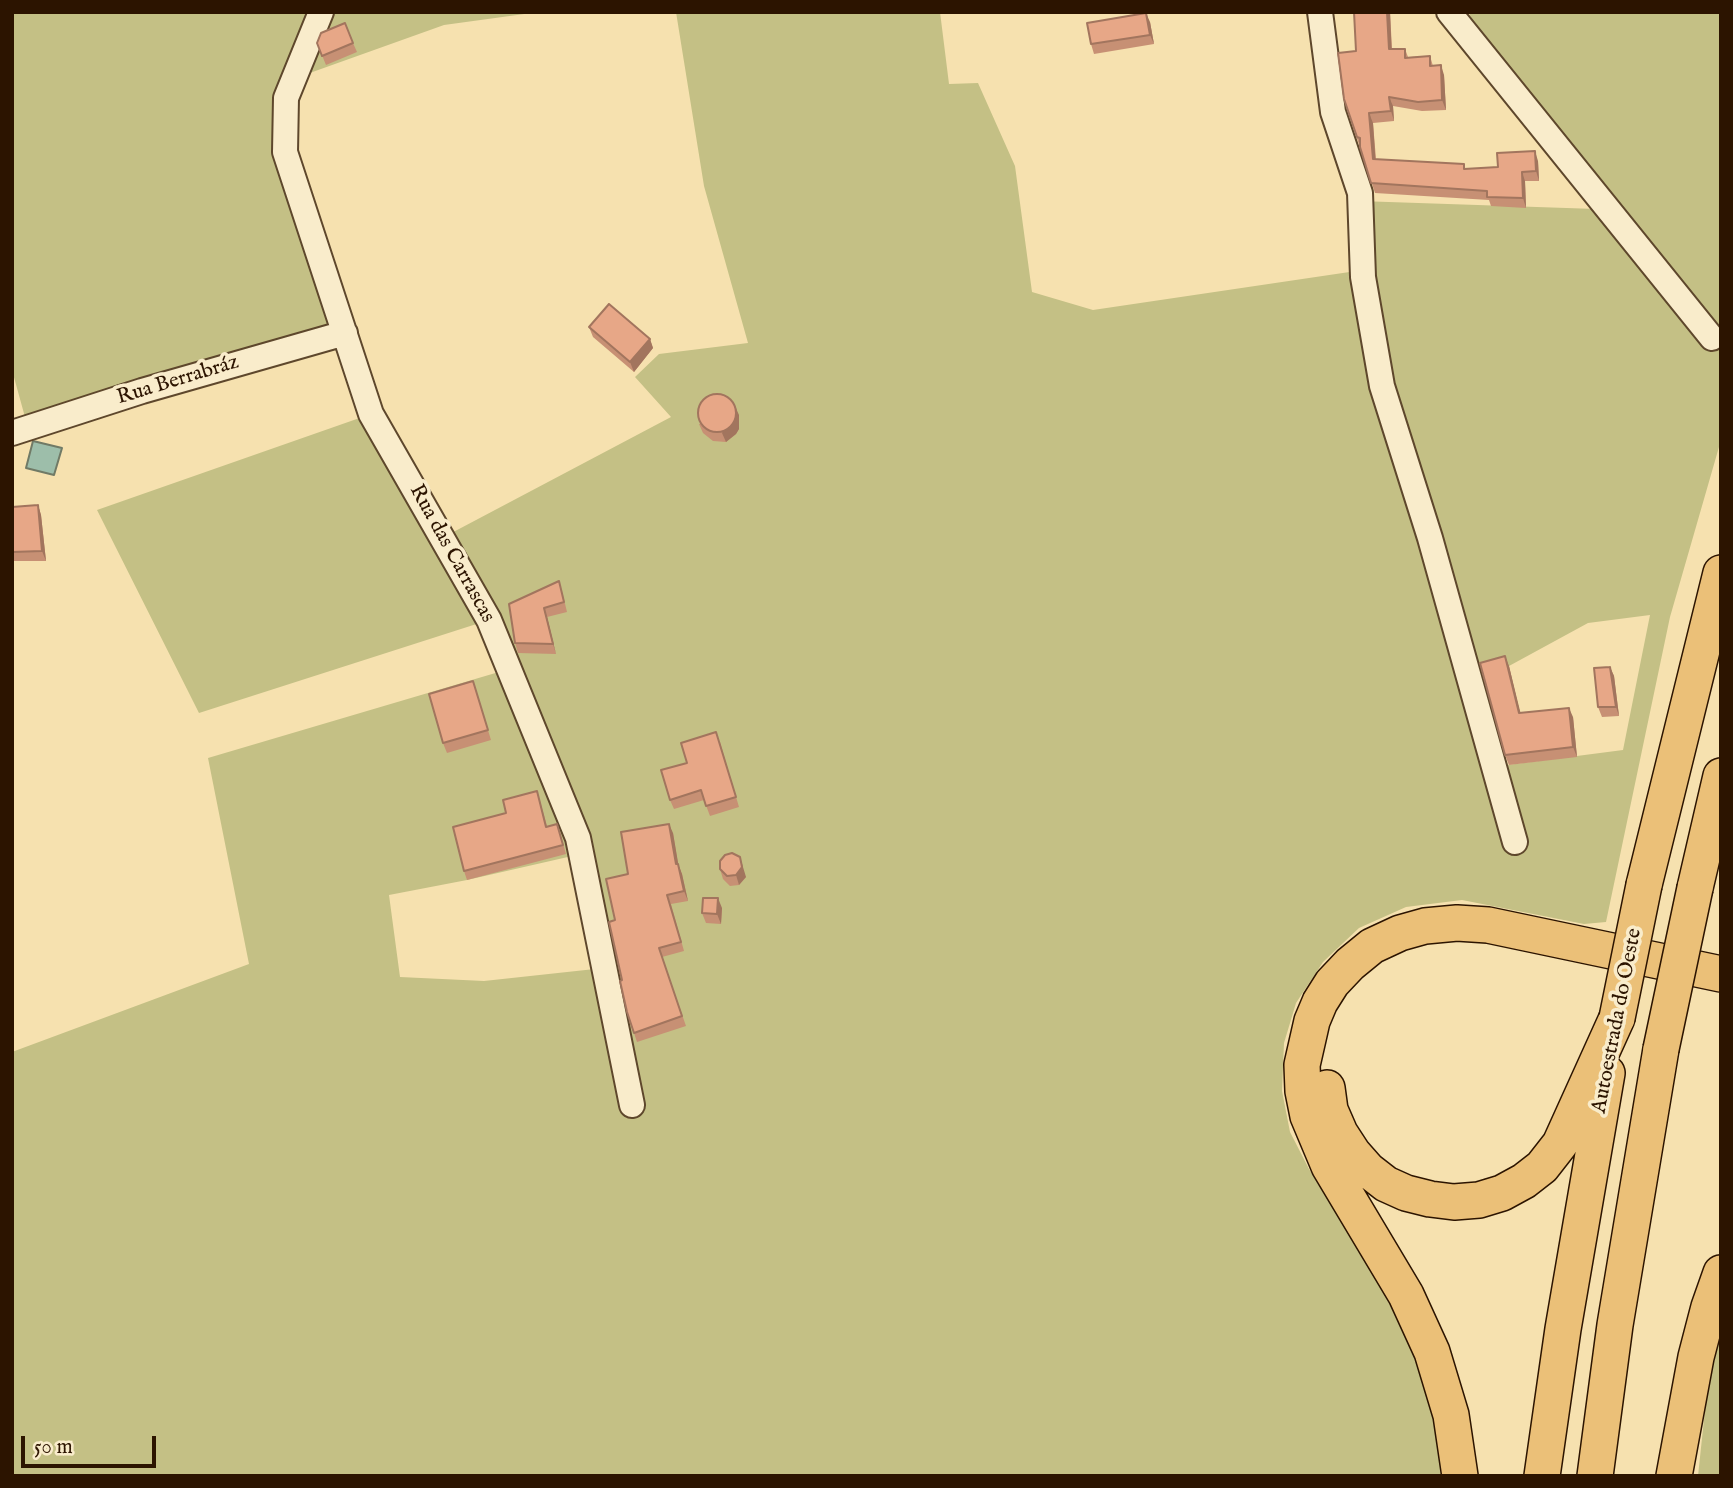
<!DOCTYPE html>
<html>
<head>
<meta charset="utf-8">
<style>
  body { margin:0 }
  #map { position:relative; width:1733px; height:1488px; overflow:hidden; background:#f6e1af; font-family:"IM FELL English",serif }
  canvas { display:block }
  .frame { position:absolute; inset:0; border:14px solid #2c1400; pointer-events:none }
  .scale { position:absolute; left:21px; top:1436px; width:135px; height:32px; box-sizing:border-box; border:4px solid #2c1400; border-top:0; padding-left:9px; font-size:21px; line-height:24px; white-space:nowrap; color:#2c1400; -webkit-text-stroke:5px #f9eccb; paint-order:stroke }
</style>
</head>
<body>
<div id="map">
<canvas width="1733" height="1488"></canvas>
<div class="frame"></div>
<div class="scale">50 m</div>
</div>
<script>
const context = document.querySelector('canvas').getContext('2d');
context.lineJoin = 'round';
function paint(path, color) {
  context.fillStyle = color;
  context.fill(path, 'evenodd');
}
function toPath(rows) {
  const path = new Path2D();
  for (const r of rows) {
    if (r.length === 3) {
      path.moveTo(r[0] + r[2], r[1]);
      path.arc(r[0], r[1], r[2], 0, 2 * Math.PI);
      continue;
    }
    path.moveTo(r[0], r[1]);
    for (let i = 2; i < r.length; i += 2) path.lineTo(r[i], r[i + 1]);
  }
  return path;
}
function trace(path, color, width, dash) {
  context.strokeStyle = color;
  context.lineWidth = width;
  context.lineCap = dash ? 'butt' : 'round';
  context.setLineDash(dash || []);
  context.stroke(path);
}
function label(font, color, halo, rows, align = 'center') {
  context.font = font + ' "IM FELL English",serif';
  context.lineWidth = 7;
  context.setLineDash([]);
  context.textBaseline = 'middle';
  context.strokeStyle = halo;
  context.fillStyle = color;
  for (const [text, x, y, turn = 0] of rows) {
    context.save();
    context.translate(x, y);
    context.rotate((+turn || 0) * Math.PI / 180);
    context.textAlign = isNaN(turn) ? turn : align;
    if (halo) context.strokeText(text, 0, 0);
    context.fillText(text, 0, 0);
    context.restore();
  }
}
paint(toPath([
  [12,12,539,12,444,25,293,79,285,152,345,333,28,428,12,370],
  [676,12,940,12,949,84,978,83,1015,166,1032,292,1093,310,1363,270,1359,201,1596,209,1486,71,1469,12,1721,12,1721,440,1670,617,1606,922,1584,924,1462,900,1406,907,1359,928,1323,962,1296,1003,1284,1043,1282,1091,1290,1132,1309,1169,1390,1299,1410,1344,1429,1395,1442,1460,1441,1476,12,1476,12,1052,249,964,208,758,509,669,489,620,199,713,97,510,371,414,442,538,671,417,635,377,659,354,748,343,704,186],
  [1650,615,1623,750,1500,766,1480,674,1509,666,1588,623],
  [581,854,604,968,484,981,400,977,389,895,467,880],
  [1721,1332,1721,1476,1698,1476,1710,1363]
]), '#c4c085');
const water = toPath([
  [33,441,62,448,54,475,26,468,33,441]
]);
paint(water, '#9dbeaa');
trace(water, '#707a66', 2);
const minor = toPath([
  [321,12,286,98,285,152,371,414,489,620,578,838,632,1105],
  [1320,12,1333,112,1360,193,1363,277,1382,386,1430,538,1515,842],
  [1449,12,1712,338],
  [12,433,142,391,345,333]
]);
const highway = toPath([
  [1644,885,1721,573],
  [1695,888,1721,776],
  [1327,1088,1330,1110,1340,1133,1353,1153,1368,1170,1386,1184,1406,1193,1430,1199,1454,1202,1479,1200,1502,1193,1524,1181,1542,1167,1560,1144,1617,1018],
  [1460,1476,1451,1415,1432,1352,1406,1295,1329,1166,1308,1116,1303,1091,1302,1065,1312,1021,1320,1002,1332,983,1350,964,1372,946,1400,933,1425,926,1457,923,1488,925,1721,974],
  [1542,1476,1563,1329,1607,1073],
  [1595,1476,1615,1325,1661,1049],
  [1674,1476,1696,1357,1709,1307,1721,1273]
]);
trace(minor, '#5e472c', 28);
trace(highway, '#2c1400', 38);
trace(minor, '#f9eccb', 24);
trace(highway, '#ebc078', 35);
const highwayBridge = toPath([
  [1617,1018,1644,885],
  [1661,1049,1695,888]
]);
trace(highwayBridge, '#2c1400', 38, []);
trace(highwayBridge, '#ebc078', 35);
paint(toPath([
  [1058,12,1072,12,1058,14],
  [1354,12,1390,12,1392,49,1405,49,1408,57,1430,56,1433,66,1444,75,1446,110,1422,111,1393,106,1394,121,1373,123,1376,159,1466,169,1498,167,1538,161,1539,181,1525,181,1526,208,1491,206,1489,200,1375,193,1344,99,1356,51],
  [1150,22,1154,44,1094,54,1091,44],
  [317,43,353,43,357,52,326,65],
  [589,327,650,339,653,348,634,372,593,337],
  [739,415,739,429,736,434,726,442,713,441,703,433,699,424],
  [38,505,41,515,46,561,13,561,12,565,12,507],
  [562,591,567,612,547,617,556,654,518,653,515,643,509,604],
  [1509,666,1520,713,1573,717,1577,757,1509,765,1505,755],
  [1610,667,1614,676,1619,716,1602,717,1598,707],
  [473,681,491,740,447,753,443,743],
  [720,742,739,807,710,816,704,800,674,809,670,800,687,763],
  [540,801,547,826,560,833,566,854,467,880,464,871,506,813],
  [673,833,678,864,682,874,688,901,671,904,684,951,662,957,686,1026,637,1042,627,1012,615,920,628,874],
  [720,869,746,877,739,885,730,886,723,879],
  [722,908,721,924,706,923,702,913]
]), '#c79074');
paint(toPath([
  [1387,12,1390,12,1392,59,1389,49],
  [1146,13,1150,22,1154,44,1150,35],
  [1441,65,1444,75,1446,110,1442,100],
  [1389,97,1393,106,1394,121,1391,111],
  [1369,113,1373,123,1376,168,1373,159],
  [1535,151,1538,161,1539,181,1536,171],
  [1522,172,1525,181,1526,208,1523,198],
  [650,339,653,348,634,372,630,362],
  [735,406,739,415,739,429,736,434,726,442,722,433],
  [38,505,41,515,46,561,42,551],
  [544,608,547,617,556,654,553,644],
  [1505,656,1509,666,1523,723,1519,713],
  [1610,667,1614,676,1619,716,1616,707],
  [1569,708,1573,717,1577,757,1573,747],
  [669,824,673,833,680,874,676,864],
  [740,857,746,877,739,885,736,875],
  [678,864,682,874,688,901,684,891],
  [718,898,722,908,721,924,717,914]
]), '#a2755e');
const building = toPath([
  [1354,12,1387,12,1389,49,1405,49,1405,58,1430,56,1430,66,1441,65,1442,100,1418,102,1389,97,1391,111,1369,113,1373,159,1464,164,1464,169,1498,167,1497,153,1535,151,1536,171,1522,172,1523,198,1487,197,1487,191,1371,183,1360,147,1360,138,1357,137,1344,99,1338,53,1356,51,1354,12],
  [1146,13,1150,35,1091,44,1087,23,1146,13],
  [345,23,353,43,322,56,317,43,321,33,345,23],
  [609,304,650,339,630,362,589,327,609,304],
  [717,413,19],
  [38,505,42,551,12,552,12,507,38,505],
  [559,581,564,602,544,608,553,644,515,643,509,604,559,581],
  [1505,656,1519,713,1569,708,1573,747,1505,755,1480,663,1505,656],
  [1610,667,1616,707,1598,707,1594,668,1610,667],
  [473,681,488,730,443,743,429,694,473,681],
  [716,732,736,797,706,806,701,790,670,800,661,770,687,763,681,743,716,732],
  [537,791,546,827,557,824,563,845,464,871,453,827,506,813,503,800,537,791],
  [669,824,676,864,678,864,684,891,667,895,681,942,659,948,682,1016,634,1033,627,1012,620,981,622,980,609,922,615,920,606,879,628,874,621,832,669,824],
  [732,853,740,857,742,867,736,875,727,876,720,869,720,861,725,855,732,853],
  [703,898,718,898,717,914,702,913,703,898]
]);
paint(building, '#e7a787');
trace(building, '#a2755e', 2);
label('21px', '#2c1400', '#f9eccb', [
  ["Rua Berrabráz",178,381,-17],
  ["Rua das Carrascas",451,554,61],
  ["Autoestrada do Oeste",1618,1021,-79]
]);
</script>
</body>
</html>
